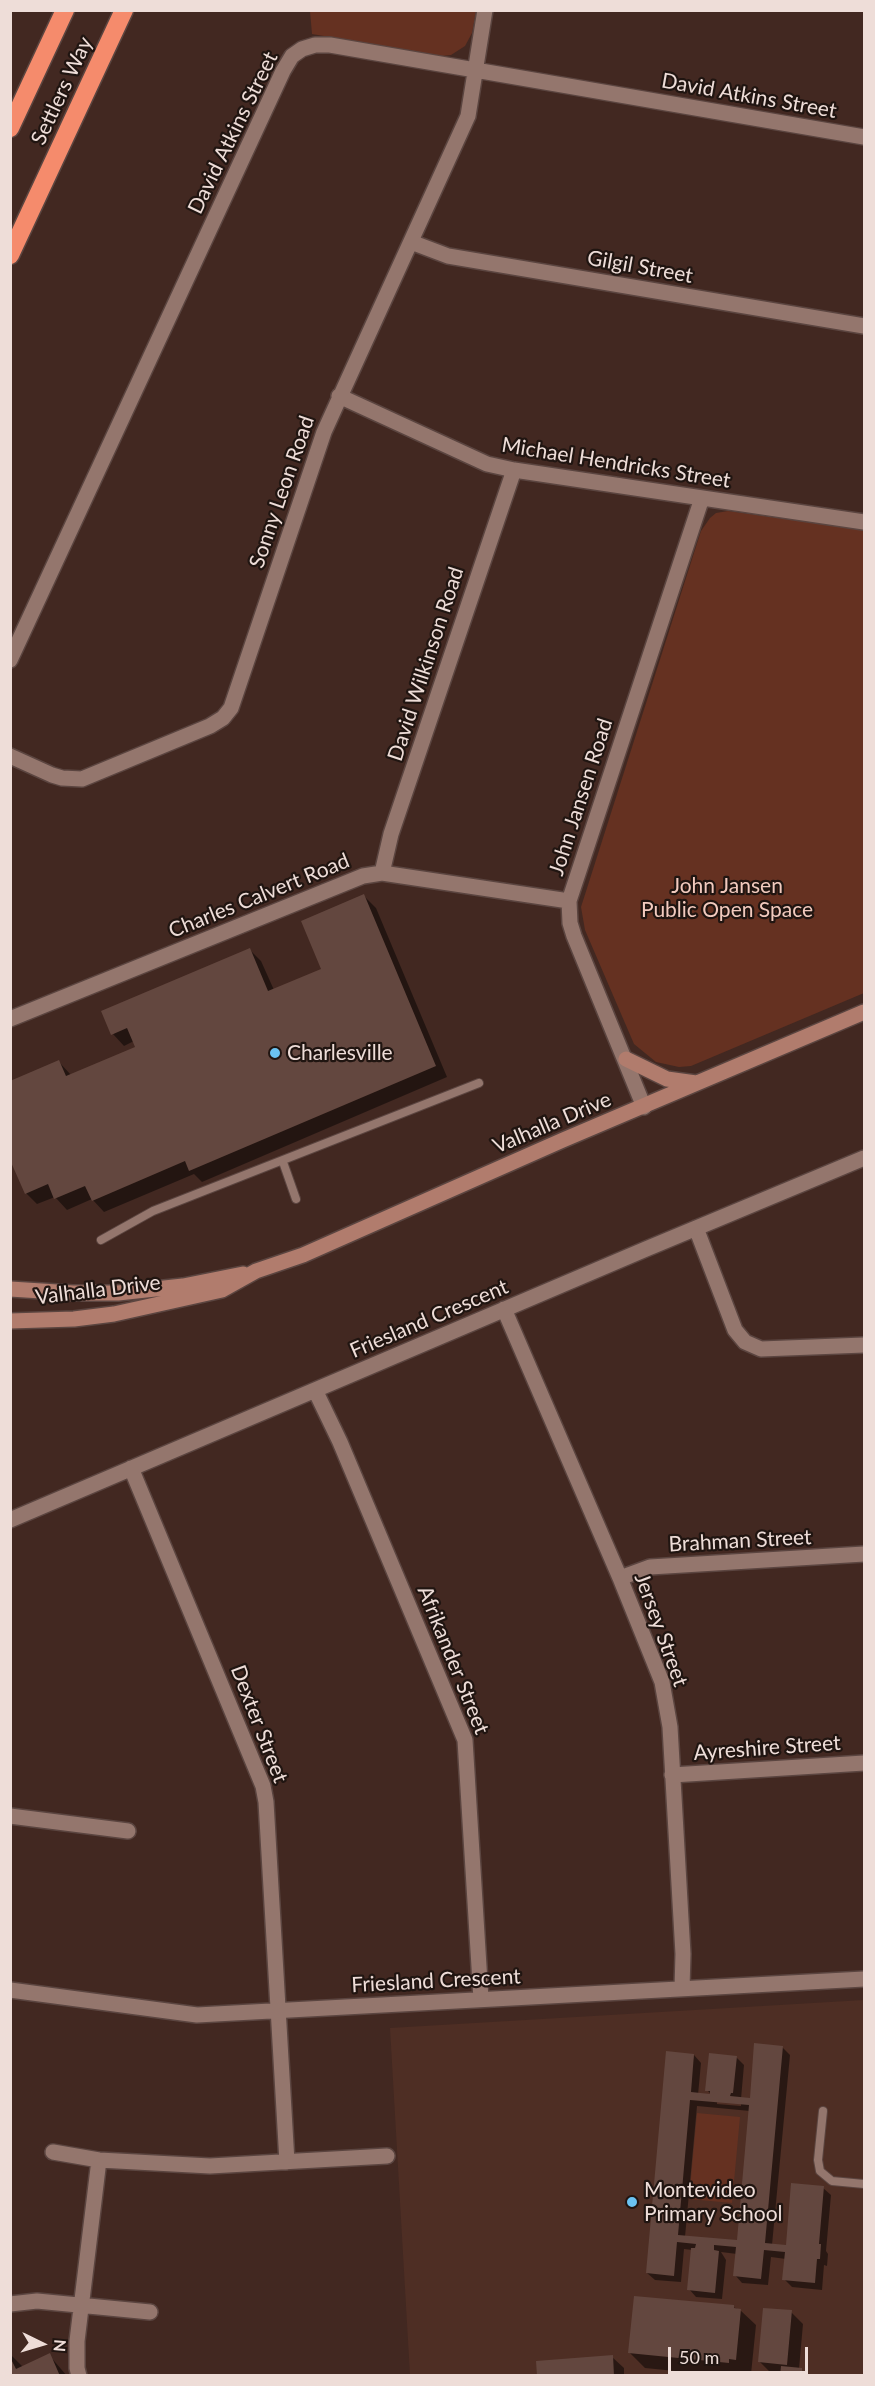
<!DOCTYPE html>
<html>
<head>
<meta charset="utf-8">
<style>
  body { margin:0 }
  #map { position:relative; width:875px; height:2386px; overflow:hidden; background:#422821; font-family:Lato,sans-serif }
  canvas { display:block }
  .frame { position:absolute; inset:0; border:12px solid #eeddd8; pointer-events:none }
  .north { position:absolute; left:12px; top:2314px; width:60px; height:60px; -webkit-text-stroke:4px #201511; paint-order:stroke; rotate:95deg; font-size:16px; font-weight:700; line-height:24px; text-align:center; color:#eeddd8 }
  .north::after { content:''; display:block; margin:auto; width:21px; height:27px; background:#eeddd8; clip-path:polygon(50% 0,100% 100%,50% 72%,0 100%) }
  .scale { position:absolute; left:668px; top:2347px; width:140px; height:27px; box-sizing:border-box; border:3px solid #eeddd8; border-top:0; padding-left:8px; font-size:18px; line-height:21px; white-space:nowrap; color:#eeddd8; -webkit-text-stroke:4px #201511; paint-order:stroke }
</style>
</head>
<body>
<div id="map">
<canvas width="875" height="2386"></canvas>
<div class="frame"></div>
<div class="north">N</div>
<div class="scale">50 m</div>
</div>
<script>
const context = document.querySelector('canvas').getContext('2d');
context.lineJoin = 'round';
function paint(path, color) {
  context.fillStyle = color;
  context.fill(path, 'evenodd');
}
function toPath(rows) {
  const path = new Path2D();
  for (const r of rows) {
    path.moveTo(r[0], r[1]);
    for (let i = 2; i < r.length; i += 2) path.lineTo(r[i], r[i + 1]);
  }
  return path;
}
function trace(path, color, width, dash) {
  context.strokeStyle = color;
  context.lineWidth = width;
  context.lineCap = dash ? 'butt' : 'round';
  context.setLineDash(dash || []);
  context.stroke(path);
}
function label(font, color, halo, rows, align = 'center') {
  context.font = font + ' Lato,sans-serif';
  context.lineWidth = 4.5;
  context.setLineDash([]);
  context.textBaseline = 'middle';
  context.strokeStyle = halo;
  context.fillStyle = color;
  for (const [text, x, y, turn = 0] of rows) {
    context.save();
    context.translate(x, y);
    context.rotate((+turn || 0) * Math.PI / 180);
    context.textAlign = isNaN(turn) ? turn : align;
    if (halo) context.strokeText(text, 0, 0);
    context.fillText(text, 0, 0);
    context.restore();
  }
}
paint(toPath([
  [864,2000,864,2375,410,2375,390,2028]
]), '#4e2e24');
paint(toPath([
  [310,11,310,10,476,11,472,33,465,46,451,55,442,56,312,34],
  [728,511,864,530,864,993,691,1066,679,1067,656,1062,634,1044,585,930,581,907,701,531,710,518,716,513],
  [697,2113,740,2117,732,2203,689,2199]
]), '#653121');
paint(toPath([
  [364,896,376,908,447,1077,202,1182,194,1174,104,1212,92,1199,67,1210,55,1197,37,1204,26,1193,59,1062,71,1075,137,1047,134,1041,124,1046,113,1034,250,950,261,961,274,990,323,969],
  [782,2047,790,2055,772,2245,787,2247,823,2188,831,2195,826,2251,828,2254,827,2266,824,2265,822,2290,792,2287,784,2279,786,2259,771,2257,768,2285,742,2283,735,2275,737,2254,721,2252,726,2260,722,2299,696,2297,689,2289,692,2250,684,2249,681,2282,655,2280,647,2273,694,2055,701,2063,698,2095,713,2096,707,2090,736,2057,744,2065,741,2099,751,2099],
  [717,2101,741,2103,741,2106,717,2104],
  [697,2106,750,2111,738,2242,685,2237],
  [733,2307,740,2310,756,2325,751,2374,725,2376,645,2368,630,2353],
  [791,2312,803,2324,799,2369,808,2376,782,2376,771,2373,759,2361],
  [10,2354,23,2367,49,2355,67,2376,10,2376],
  [612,2357,624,2368,624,2376,539,2376]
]), '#0007');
paint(toPath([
  [364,894,436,1066,189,1171,185,1161,92,1201,85,1186,54,1199,48,1184,25,1194,10,1160,10,1081,59,1060,66,1076,135,1047,127,1028,111,1035,101,1011,250,948,268,991,321,969,301,921],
  [754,2043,783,2046,765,2243,786,2245,791,2183,824,2186,819,2244,821,2244,820,2259,817,2259,815,2283,782,2280,785,2252,764,2250,761,2279,733,2276,736,2247,714,2245,714,2250,719,2251,715,2293,687,2290,691,2248,695,2248,696,2244,677,2242,674,2276,646,2273,666,2051,694,2054,691,2092,710,2094,710,2091,705,2091,709,2053,737,2056,733,2093,731,2093,730,2096,750,2098],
  [690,2100,749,2105,737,2240,678,2235],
  [634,2296,734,2305,734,2308,741,2309,736,2360,729,2359,729,2363,628,2353],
  [763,2308,792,2310,787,2365,758,2362],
  [50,2353,60,2376,10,2376,10,2357,16,2369],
  [613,2355,614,2376,537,2376,536,2361],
  [781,2366,802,2368,802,2376,780,2376]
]), '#63473f');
const lane = toPath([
  [283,1162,296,1199],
  [101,1240,153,1211,479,1083],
  [823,2111,818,2160,820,2171,832,2181,864,2184]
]);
const street = toPath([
  [411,242,448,256,864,326],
  [339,396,487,464,514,470,864,522],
  [10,660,283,71,292,56,302,49,315,45,330,45,864,137],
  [10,756,52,775,62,778,82,779,210,726,223,718,231,708,324,432,468,116,485,10],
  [382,873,391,834,514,470],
  [10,1019,363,876,382,873,569,901],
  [644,1107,574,936,570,923,569,901,702,498],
  [696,1228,735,1330,745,1342,761,1349,864,1345],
  [504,1309,620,1578,662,1682,670,1727,683,1954,682,1988],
  [315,1390,340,1442,465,1740,481,1999],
  [131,1468,263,1786,266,1802,287,2162],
  [10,1520,646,1249,864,1158],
  [620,1578,650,1567,864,1554],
  [672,1775,864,1763],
  [10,1816,128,1831],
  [10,1990,197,2015,864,1979],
  [53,2152,99,2160,210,2166,387,2156],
  [10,2304,37,2301,150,2312],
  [79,2376,77,2368,77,2341,99,2160]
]);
const secondary = toPath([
  [626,1059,667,1079,696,1083],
  [10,1289,73,1293,118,1293,183,1286,243,1274],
  [10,1321,74,1319,114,1314,222,1290,256,1271,303,1255,563,1140,864,1012]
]);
const highway = toPath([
  [10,128,65,10],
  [10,255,124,10]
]);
trace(lane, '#5b4540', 10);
trace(street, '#5b4540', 18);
trace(secondary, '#5b4540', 18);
trace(highway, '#5b4540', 21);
trace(lane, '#94766d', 8);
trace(street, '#94766d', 15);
trace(secondary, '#b17c6d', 15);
trace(highway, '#f58b6c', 18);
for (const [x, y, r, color] of [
  [275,1053,6,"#6bc3f2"],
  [632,2202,6,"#6bc3f2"]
]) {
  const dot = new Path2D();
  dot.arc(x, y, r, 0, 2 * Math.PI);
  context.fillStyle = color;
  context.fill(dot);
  trace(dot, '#201511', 2);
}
label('21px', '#eeddd8', '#201511', [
  ["Settlers Way",62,91,-65],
  ["David Atkins Street",749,96,10],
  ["David Atkins Street",233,133,-64],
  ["Gilgil Street",640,267,10],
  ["Michael Hendricks Street",616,463,9],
  ["Sonny Leon Road",282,492,-71],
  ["David Wilkinson Road",426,664,-72],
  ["John Jansen Road",581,797,-72],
  ["Charles Calvert Road",259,896,-22],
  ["Valhalla Drive",552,1123,-23],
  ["Valhalla Drive",98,1290,-7],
  ["Friesland Crescent",429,1319,-23],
  ["Brahman Street",740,1541,-3],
  ["Jersey Street",661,1630,70],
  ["Afrikander Street",453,1660,68],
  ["Dexter Street",259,1724,69],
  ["Ayreshire Street",767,1748,-4],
  ["Friesland Crescent",436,1981,-3]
]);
label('21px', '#f2cabe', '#201511', [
  ["John Jansen",727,886],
  ["Public Open Space",727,910]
]);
label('21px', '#eeddd8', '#201511', [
  ["Charlesville",287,1053],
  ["Montevideo",644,2190],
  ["Primary School",644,2214]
], 'left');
</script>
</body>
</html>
